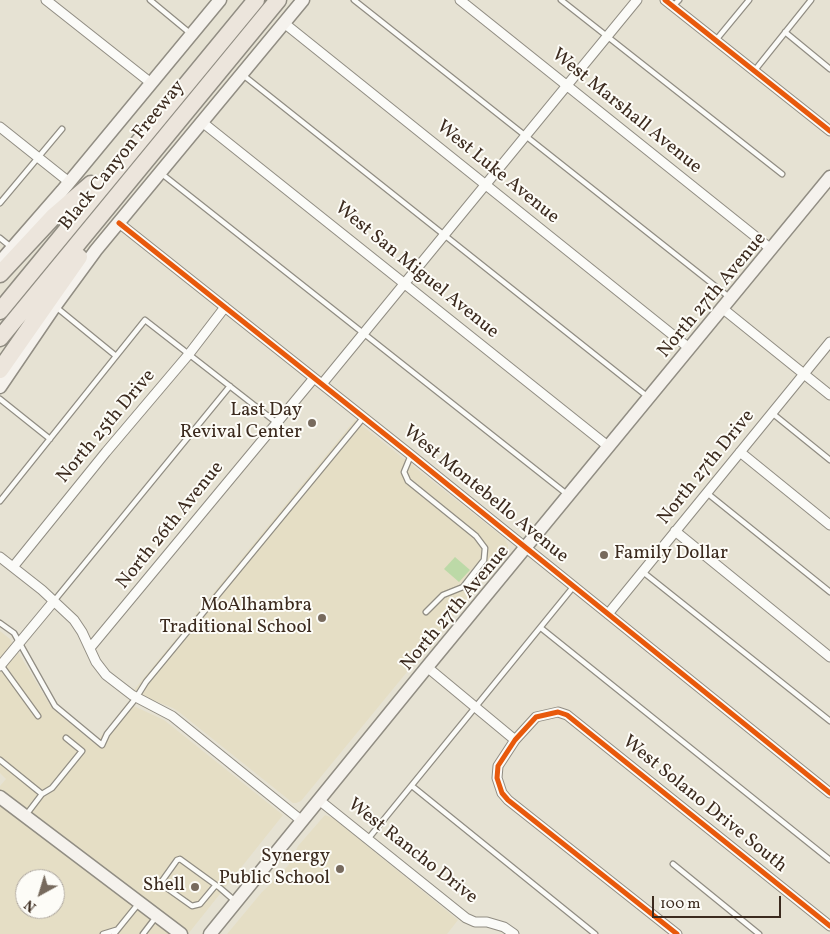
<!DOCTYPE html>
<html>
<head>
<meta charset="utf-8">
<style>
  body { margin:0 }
  #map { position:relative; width:830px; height:934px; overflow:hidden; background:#e6e2d3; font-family:Vollkorn,serif }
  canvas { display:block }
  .north { position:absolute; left:15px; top:869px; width:50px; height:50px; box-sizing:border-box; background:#fdfcf7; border:1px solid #afa8a0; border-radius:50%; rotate:219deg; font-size:14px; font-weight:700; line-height:20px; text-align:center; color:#3b2a1e }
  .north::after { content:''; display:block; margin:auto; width:18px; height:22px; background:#776a5d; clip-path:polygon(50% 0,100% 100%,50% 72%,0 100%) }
  .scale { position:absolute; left:652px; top:896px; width:129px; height:22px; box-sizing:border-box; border:2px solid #3b2a1e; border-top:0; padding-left:6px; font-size:15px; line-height:18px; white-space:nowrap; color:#3b2a1e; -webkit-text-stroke:4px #fdfcf7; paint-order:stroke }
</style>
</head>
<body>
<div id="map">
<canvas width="830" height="934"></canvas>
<div class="north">N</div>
<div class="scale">100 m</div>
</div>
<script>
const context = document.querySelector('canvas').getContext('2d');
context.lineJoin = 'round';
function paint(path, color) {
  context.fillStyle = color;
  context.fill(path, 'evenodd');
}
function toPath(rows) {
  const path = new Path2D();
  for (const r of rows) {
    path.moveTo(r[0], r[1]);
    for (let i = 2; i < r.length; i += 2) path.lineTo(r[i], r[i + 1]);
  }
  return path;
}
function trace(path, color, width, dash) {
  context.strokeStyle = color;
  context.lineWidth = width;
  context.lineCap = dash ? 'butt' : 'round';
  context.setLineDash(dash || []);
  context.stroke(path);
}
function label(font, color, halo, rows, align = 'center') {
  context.font = font + ' Vollkorn,serif';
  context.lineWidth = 4;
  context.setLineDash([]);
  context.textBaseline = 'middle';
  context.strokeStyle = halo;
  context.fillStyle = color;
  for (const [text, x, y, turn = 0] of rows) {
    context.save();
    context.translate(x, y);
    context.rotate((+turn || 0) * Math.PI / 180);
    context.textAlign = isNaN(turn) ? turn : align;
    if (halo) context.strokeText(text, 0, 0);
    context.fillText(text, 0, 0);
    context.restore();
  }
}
paint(toPath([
  [355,420,504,538,508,545,508,549,301,801,296,803,293,803,179,712,173,708,145,697,134,690],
  [0,631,10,639,52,708,95,744,127,703,164,720,283,815,188,934,0,934,0,786,6,779,0,773],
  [25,879,55,879,55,909,25,909],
  [325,815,333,818,458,920,447,934,227,934,262,892,280,875,290,863,298,846]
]), '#e5dec5');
paint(toPath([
  [455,557,470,570,459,582,444,569]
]), '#bcd9a7');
const service = toPath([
  [150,0,191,34],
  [354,0,729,297],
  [561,0,782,174],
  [673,6,679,0],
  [785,32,830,69],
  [716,40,749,0],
  [755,70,811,0],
  [243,75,648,397],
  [162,174,568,495],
  [0,203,62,129],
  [0,238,11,247],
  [56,307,116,356],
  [0,399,50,439],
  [772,413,830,460],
  [411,455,404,472,408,481,476,536,485,548,484,560,463,587,443,595,426,612],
  [707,493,830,592],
  [0,501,145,320,277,423],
  [643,572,830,721],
  [54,601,230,386],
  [0,623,14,633,55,706,102,745,107,734,136,698,146,682,364,417],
  [541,628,830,860],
  [1,665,38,716],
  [0,760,42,794,26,815],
  [412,786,595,934],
  [42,794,52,788,82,751,66,738],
  [368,839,574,586],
  [673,864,759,934],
  [215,886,200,904,192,906,168,889,163,884,162,881,177,860,180,859,220,888,235,901],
  [103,934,116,930],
  [114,934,139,903],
  [143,934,156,917]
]);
const minor = toPath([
  [46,0,151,83],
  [460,0,771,249],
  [665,0,830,131],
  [284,23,689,348],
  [202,122,609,447],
  [0,127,69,182],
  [119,223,411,455,830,793],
  [722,308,830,395],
  [322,384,637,0],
  [740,452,830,525],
  [675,531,830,657],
  [0,557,42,590,74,620,82,632,96,662,106,675,132,695,172,716,302,821],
  [13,567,106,452,189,354,225,307],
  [608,614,830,342],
  [90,648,314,378],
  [0,666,54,601],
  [427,667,515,740],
  [319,800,466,918,475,922,487,922,504,927,514,934],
  [677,934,508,800,502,793,497,778,498,766,515,740,536,717,558,712,567,715,830,926]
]);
const secondary = toPath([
  [0,262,62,191,220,0],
  [0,387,55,306,96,250,303,0],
  [0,797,181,934],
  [210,934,427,667,830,177]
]);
const motorway = toPath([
  [0,274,54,216,91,184],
  [0,311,256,0],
  [0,338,278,0],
  [0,370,79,257]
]);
trace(service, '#918d83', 7);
trace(minor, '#918d83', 11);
trace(secondary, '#918d83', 15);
trace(motorway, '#918d83', 19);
trace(service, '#fbfbf8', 4.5);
trace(minor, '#fbfbf8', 9);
trace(secondary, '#f5f2ed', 12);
trace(motorway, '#ece5dc', 16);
trace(toPath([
  [665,0,830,131],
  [119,223,411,455,830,793],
  [677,934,508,800,502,793,497,778,498,766,515,740,536,717,558,712,567,715,830,926]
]), '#e8590c', 5);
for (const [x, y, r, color] of [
  [312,423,5,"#776a5d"],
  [604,555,5,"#776a5d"],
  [322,618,5,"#776a5d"],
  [340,869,5,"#776a5d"],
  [195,887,5,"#776a5d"]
]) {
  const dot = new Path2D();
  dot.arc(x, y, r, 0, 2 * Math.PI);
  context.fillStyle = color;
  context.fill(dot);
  trace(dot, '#fdfcf7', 2);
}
label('19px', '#3b2a1e', '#fdfcf7', [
  ["West Marshall Avenue",626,112,39],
  ["Black Canyon Freeway",123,156,-51],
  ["West Luke Avenue",497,173,39],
  ["West San Miguel Avenue",416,271,39],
  ["North 27th Avenue",713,296,-50],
  ["North 25th Drive",107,427,-50],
  ["North 27th Drive",707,468,-51],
  ["West Montebello Avenue",485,495,39],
  ["North 26th Avenue",171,526,-51],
  ["North 27th Avenue",456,609,-50],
  ["West Solano Drive South",704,805,39],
  ["West Rancho Drive",412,852,38]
]);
label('19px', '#3b2a1e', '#fdfcf7', [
  ["Last Day",302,412],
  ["Revival Center",302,434],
  ["Family Dollar",614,555,"left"],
  ["MoAlhambra",312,607],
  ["Traditional School",312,629],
  ["Synergy",330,858],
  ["Public School",330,880],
  ["Shell",185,887]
], 'right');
</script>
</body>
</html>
